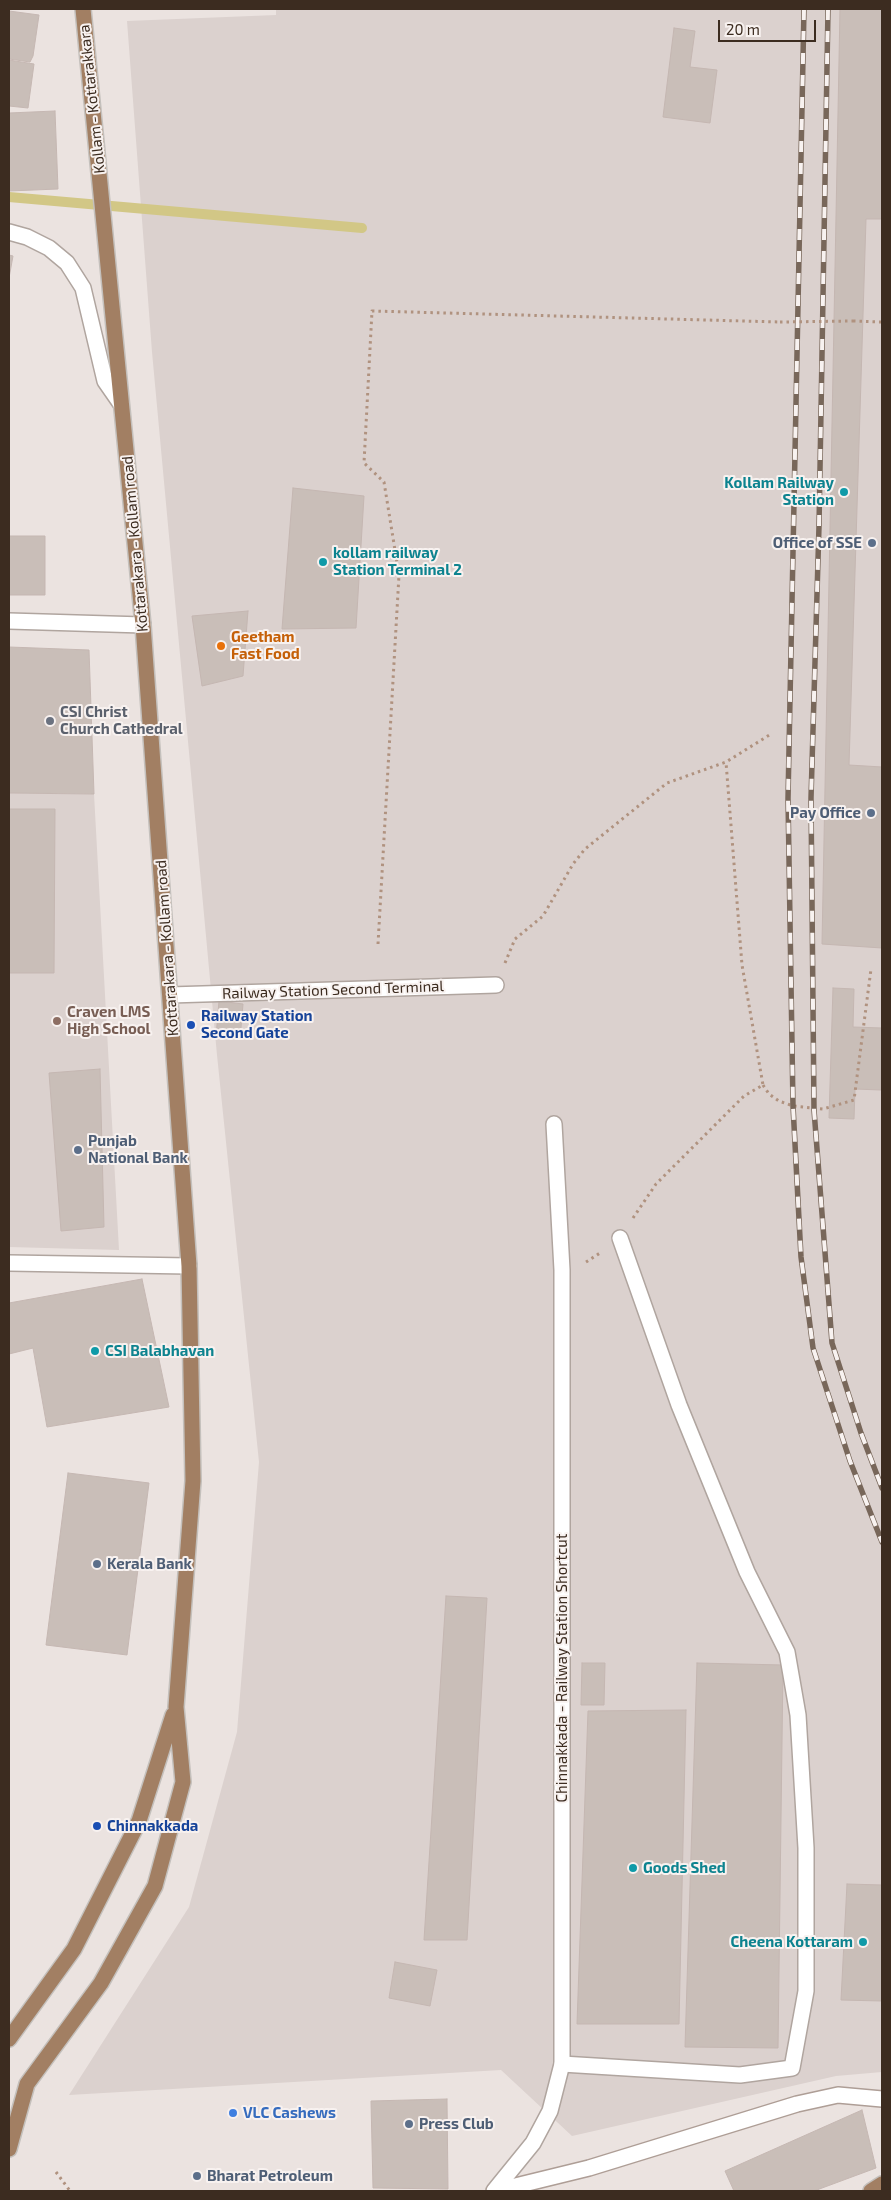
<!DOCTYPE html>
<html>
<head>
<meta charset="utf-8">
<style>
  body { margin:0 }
  #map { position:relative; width:891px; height:2200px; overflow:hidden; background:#ebe3e0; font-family:"Exo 2",sans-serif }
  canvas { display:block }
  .frame { position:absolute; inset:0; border:10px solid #3c2c20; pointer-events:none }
  .scale { position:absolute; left:718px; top:20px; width:98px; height:22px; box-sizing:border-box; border:2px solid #3c2c20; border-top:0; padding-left:6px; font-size:15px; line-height:18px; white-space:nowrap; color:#3c2c20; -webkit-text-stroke:4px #f8f2f0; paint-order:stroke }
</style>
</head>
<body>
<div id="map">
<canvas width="891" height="2200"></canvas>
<div class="frame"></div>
<div class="scale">20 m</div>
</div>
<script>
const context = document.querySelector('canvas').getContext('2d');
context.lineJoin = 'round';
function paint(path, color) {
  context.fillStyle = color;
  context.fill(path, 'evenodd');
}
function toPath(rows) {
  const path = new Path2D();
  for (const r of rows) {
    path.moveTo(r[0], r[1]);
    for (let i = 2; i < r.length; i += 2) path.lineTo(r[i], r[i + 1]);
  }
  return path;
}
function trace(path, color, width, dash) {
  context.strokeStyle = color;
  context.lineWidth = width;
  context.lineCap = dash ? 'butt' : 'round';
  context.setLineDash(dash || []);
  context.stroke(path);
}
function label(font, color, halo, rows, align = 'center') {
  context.font = font + ' "Exo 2",sans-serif';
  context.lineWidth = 4;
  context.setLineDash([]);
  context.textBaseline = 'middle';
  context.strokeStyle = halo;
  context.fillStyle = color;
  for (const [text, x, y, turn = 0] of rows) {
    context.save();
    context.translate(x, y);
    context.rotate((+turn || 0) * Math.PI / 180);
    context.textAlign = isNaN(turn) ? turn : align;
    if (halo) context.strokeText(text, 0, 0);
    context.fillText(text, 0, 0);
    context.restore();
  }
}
paint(toPath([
  [276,9,882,9,882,2072,836,2076,572,2136,501,2070,69,2095,189,1907,237,1732,259,1462,217,1055,152,352,127,21,276,15],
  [9,793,94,794,119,1250,9,1247]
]), '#dbd1ce');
trace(toPath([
  [9,197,362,228]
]), '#d2c786', 10);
const building = toPath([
  [840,9,882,9,882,219,866,219,849,765,882,767,882,948,822,944,840,9],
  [9,11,39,15,33,56,30,62,9,59,9,11],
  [674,28,695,31,690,67,717,70,710,123,663,117,674,28],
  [9,60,34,64,28,108,9,106,9,60],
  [55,111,58,189,9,191,9,113,55,111],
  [9,255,13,256,9,278,9,255],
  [293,488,364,496,356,628,282,629,293,488],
  [9,536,45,536,45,595,9,595,9,536],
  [248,611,243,676,202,686,192,616,248,611],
  [9,647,89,650,94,794,9,793,9,647],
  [9,809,55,809,54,973,9,973,9,809],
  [833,988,854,989,853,1027,882,1028,881,1090,855,1089,854,1119,829,1118,833,988],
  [219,1001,243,1004,240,1039,216,1037,219,1001],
  [100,1069,104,1227,61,1231,49,1073,100,1069],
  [142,1279,169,1407,47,1427,33,1348,9,1354,9,1303,142,1279],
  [68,1473,149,1483,127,1655,46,1645,68,1473],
  [446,1596,487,1598,467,1940,424,1940,446,1596],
  [582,1663,605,1663,604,1705,581,1705,582,1663],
  [697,1663,783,1665,778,2048,685,2047,697,1663],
  [686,1710,679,2024,577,2024,588,1711,686,1710],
  [847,1884,882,1885,882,2001,841,2000,847,1884],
  [395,1962,437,1970,430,2006,389,1998,395,1962],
  [447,2099,448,2189,373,2188,371,2101,447,2099],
  [862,2110,876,2168,814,2191,734,2191,725,2171,862,2110]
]);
paint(building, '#c9beb8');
trace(building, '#c5b7b2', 1);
const lane = toPath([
  [170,995,496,985],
  [562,2064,740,2075,792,2068,806,1991,806,1848,798,1715,787,1652,747,1572,679,1405,620,1238]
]);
const street = toPath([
  [9,232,27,237,49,248,67,263,83,288,105,381,121,404],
  [9,621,143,625],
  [9,1263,189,1266],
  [494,2191,533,2143,550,2111,562,2064,562,1270,554,1124]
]);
const secondary = toPath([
  [495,2191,589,2168,797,2104,838,2095,882,2099]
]);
const primary = toPath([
  [9,2039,74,1949,139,1821,173,1715],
  [9,2149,27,2084,101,1983,155,1886,183,1782,176,1707,193,1481,189,1266,143,625,83,9],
  [871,2191,882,2184]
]);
trace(lane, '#b0a59f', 18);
trace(street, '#b0a59f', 18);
trace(secondary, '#ae9e96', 18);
trace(primary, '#c4c0bc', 18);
trace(toPath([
  [853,321,882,322],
  [378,944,399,575,384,482,364,463,372,311,780,322],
  [505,963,515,939,543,916,573,864,585,849,667,783,726,762,771,734],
  [763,1085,769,1094,779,1101,793,1106,823,1109,854,1100,871,969],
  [633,1218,656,1184,744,1096,763,1085,742,965,726,762],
  [586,1262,600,1253],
  [56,2172,70,2191]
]), '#b0927f', 3, [2.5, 4]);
trace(lane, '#fff', 15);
trace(street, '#fff', 15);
trace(secondary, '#fff', 15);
trace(primary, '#a27f63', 15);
const rail = toPath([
  [804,9,788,798,793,1106,801,1257,813,1348,850,1461,882,1542],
  [828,9,819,526,811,798,814,1110,832,1343,861,1433,882,1488]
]);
trace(rail, '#78675a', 5.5);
trace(rail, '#f8f2f0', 4, [11]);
trace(toPath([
  [780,322,853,321]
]), '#b0927f', 3, [2.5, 4]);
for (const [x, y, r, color] of [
  [844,492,5,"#0f9aa8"],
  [872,543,5,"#5c6f8a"],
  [323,562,5,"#0f9aa8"],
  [221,646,5,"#e8710a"],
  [50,721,5,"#6b7280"],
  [871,813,5,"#5c6f8a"],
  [57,1021,5,"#8d6e63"],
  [191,1025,5,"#1a4fb4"],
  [78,1150,5,"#5c6f8a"],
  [95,1351,5,"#0f9aa8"],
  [97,1564,5,"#5c6f8a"],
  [97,1826,5,"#1a4fb4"],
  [633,1868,5,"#0f9aa8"],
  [863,1942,5,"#0f9aa8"],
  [233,2113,5,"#3f7fe0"],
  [409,2124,5,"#5c6f8a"],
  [197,2176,5,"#5c6f8a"]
]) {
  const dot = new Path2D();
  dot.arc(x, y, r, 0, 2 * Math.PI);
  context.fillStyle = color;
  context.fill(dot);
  trace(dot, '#f8f2f0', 2);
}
label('15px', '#3c2c20', '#f8f2f0', [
  ["Kollam - Kottarakkara",92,99,-96],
  ["Kottarakara - Kollam road",135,544,-95],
  ["Kottarakara - Kollam road",167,948,-94],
  ["Railway Station Second Terminal",333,990,-2],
  ["Chinnakkada - Railway Station Shortcut",562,1668,-90]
]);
label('bold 15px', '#0d838f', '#f8f2f0', [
  ["Kollam Railway",834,483,"right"],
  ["Station",834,500,"right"],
  ["kollam railway",333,553],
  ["Station Terminal 2",333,570],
  ["CSI Balabhavan",105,1351],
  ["Goods Shed",643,1868],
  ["Cheena Kottaram",853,1942,"right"]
], 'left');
label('bold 15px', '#4e5e75', '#f8f2f0', [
  ["Office of SSE",862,543,"right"],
  ["Pay Office",861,813,"right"],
  ["Punjab",88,1141],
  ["National Bank",88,1158],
  ["Kerala Bank",107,1564],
  ["Press Club",419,2124],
  ["Bharat Petroleum",207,2176]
], 'left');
label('bold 15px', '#c56008', '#f8f2f0', [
  ["Geetham",231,637],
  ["Fast Food",231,654]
], 'left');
label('bold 15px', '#5b616d', '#f8f2f0', [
  ["CSI Christ",60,712],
  ["Church Cathedral",60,729]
], 'left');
label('bold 15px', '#785e54', '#f8f2f0', [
  ["Craven LMS",67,1012],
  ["High School",67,1029]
], 'left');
label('bold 15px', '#164399', '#f8f2f0', [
  ["Railway Station",201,1016],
  ["Second Gate",201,1033],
  ["Chinnakkada",107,1826]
], 'left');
label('bold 15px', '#366cbe', '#f8f2f0', [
  ["VLC Cashews",243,2113]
], 'left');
</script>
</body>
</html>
